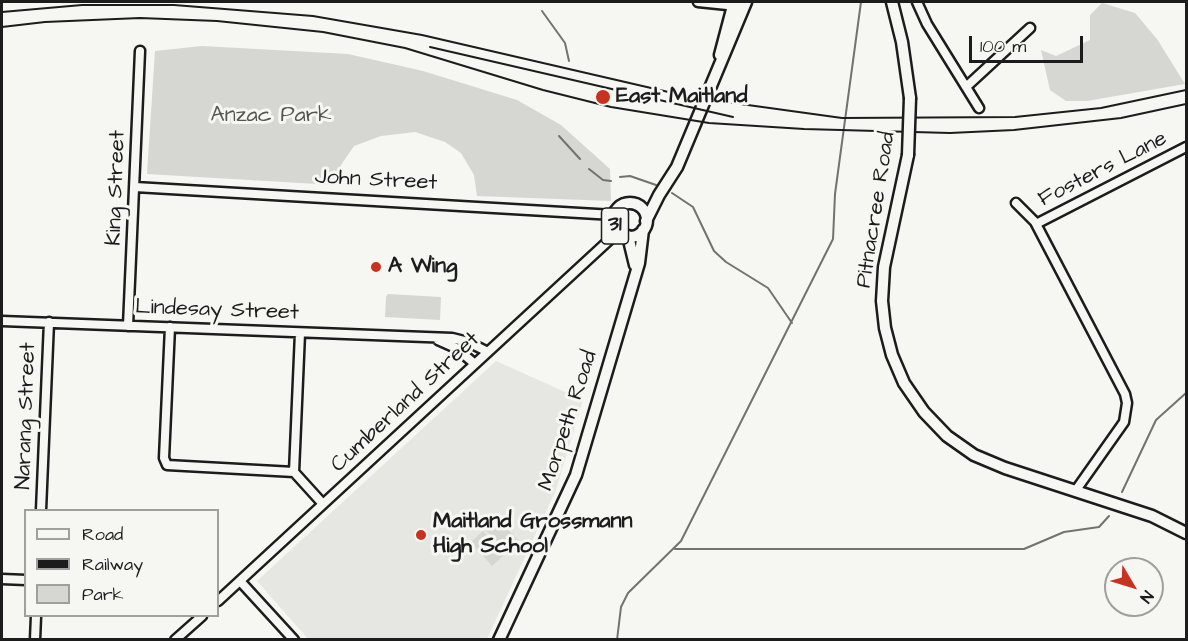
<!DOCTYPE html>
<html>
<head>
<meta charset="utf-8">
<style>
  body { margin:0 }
  #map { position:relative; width:1188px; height:641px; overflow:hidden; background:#f6f6f2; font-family:"Architects Daughter",sans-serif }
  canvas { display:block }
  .frame { position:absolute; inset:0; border:3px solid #1c1c1c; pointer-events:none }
  .legend { position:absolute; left:24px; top:509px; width:195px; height:108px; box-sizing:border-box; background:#f6f6f2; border:2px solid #9f9f9c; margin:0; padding:8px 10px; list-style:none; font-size:18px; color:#1c1c1c }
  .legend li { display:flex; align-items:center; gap:12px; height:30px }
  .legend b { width:30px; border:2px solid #9f9f9c }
  .north { position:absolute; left:1104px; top:557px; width:60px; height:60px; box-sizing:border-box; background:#f6f6f2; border:2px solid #9f9f9c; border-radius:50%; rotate:128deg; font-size:16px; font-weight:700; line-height:24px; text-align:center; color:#1c1c1c }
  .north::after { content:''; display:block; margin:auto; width:21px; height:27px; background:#c8321e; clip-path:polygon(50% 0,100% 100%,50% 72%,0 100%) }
  .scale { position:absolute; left:969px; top:36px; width:114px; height:27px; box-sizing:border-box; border:3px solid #1c1c1c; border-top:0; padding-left:8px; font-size:18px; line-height:21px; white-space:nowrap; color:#1c1c1c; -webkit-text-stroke:4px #f6f6f2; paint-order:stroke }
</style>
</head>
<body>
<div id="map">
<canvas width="1188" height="641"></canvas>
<div class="frame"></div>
<ul class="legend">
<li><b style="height:8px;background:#f6f6f2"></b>Road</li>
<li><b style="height:8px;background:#1c1c1c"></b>Railway</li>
<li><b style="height:16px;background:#d6d6d2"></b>Park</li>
</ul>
<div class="north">N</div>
<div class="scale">100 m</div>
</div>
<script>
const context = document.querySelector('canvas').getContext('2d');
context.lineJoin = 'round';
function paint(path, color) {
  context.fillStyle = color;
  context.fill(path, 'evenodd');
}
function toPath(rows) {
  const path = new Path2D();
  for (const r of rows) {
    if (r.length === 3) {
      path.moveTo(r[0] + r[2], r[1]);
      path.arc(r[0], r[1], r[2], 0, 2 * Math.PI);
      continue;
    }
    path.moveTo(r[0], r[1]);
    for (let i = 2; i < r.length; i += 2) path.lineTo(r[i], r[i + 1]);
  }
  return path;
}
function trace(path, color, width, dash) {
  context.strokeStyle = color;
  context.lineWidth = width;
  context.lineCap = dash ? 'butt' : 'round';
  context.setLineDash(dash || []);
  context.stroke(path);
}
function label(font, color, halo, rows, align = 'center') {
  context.font = font + ' "Architects Daughter",sans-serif';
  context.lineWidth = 6;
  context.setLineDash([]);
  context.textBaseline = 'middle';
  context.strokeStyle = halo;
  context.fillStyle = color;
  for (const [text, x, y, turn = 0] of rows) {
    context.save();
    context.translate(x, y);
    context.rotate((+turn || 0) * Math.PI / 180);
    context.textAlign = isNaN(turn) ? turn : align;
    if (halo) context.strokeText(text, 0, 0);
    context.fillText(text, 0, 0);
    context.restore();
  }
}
paint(toPath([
  [496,361,583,400,556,490,487,639,308,639,257,581]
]), '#e6e6e2');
paint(toPath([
  [1102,3,1135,13,1157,39,1185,84,1087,101,1066,101,1050,90,1041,50,1056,56,1090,40,1090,15],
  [202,46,348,54,423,71,517,100,561,125,610,169,611,201,477,196,474,175,461,153,445,142,415,132,381,136,354,146,341,165,334,185,147,174,155,51],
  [388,294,441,297,440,320,385,317,386,297],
  [496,517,518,540,506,551,484,528],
  [483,531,504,555,492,566,471,542]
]), '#d6d6d2');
trace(toPath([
  [542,11,565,43,569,61],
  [559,136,580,159],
  [589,169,603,180,611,181],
  [620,177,630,176,656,185],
  [672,193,693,207,714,251,726,262,768,288,792,323],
  [1122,492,1156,420,1186,393],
  [675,549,1024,549,1064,532,1099,527,1109,516],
  [617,640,621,607,628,593,681,541,833,239,835,194,861,2]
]), '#727271', 2);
const minor = toPath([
  [698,2,737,6],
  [917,2,927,24,979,108],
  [966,87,1030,28],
  [135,187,614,215],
  [1016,203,1035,222,1125,394,1127,403,1124,422,1076,490],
  [1036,224,1186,147],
  [2,321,452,338,468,342,488,352],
  [128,326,140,51],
  [170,327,164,458,167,465,294,472,323,504],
  [438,340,456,348,475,364],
  [294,472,300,333],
  [41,510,49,322],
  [2,579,26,580],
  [240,581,294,640],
  [218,601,618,232],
  [35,640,36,616],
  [175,640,202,616]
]);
const major = toPath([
  [892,2,902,42,910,98],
  [720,55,734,2],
  [908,155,884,267,882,301,885,328,892,355,904,383,924,412,947,436,974,455,1005,468,1152,516,1186,533],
  [630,220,17],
  [646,221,659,195,677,167,746,2],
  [628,236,635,265],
  [499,640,576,475,639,263,643,230]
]);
trace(minor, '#1c1c1c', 13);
trace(major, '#1c1c1c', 15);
trace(minor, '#f6f6f2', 8);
trace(major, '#f6f6f2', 10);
trace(toPath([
  [2,12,82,5,174,5,313,16,422,35,690,97,842,118,1015,117,1101,108,1186,90],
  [2,27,45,22,140,18,217,21,323,32,405,48,543,90,611,107,709,123,804,129,950,133,1014,130,1121,118,1186,104],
  [430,47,733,117]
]), '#1c1c1c', 2);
const majorBridge = toPath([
  [908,155,910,98]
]);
trace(majorBridge, '#1c1c1c', 15, []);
trace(majorBridge, '#f6f6f2', 10);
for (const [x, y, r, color] of [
  [603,97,8,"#c8321e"],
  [376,267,6,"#c8321e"],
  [421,535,6,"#c8321e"]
]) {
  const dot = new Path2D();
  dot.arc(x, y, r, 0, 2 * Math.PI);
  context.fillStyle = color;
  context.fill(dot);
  trace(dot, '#f6f6f2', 2);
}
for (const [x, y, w] of [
  [615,226,27]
]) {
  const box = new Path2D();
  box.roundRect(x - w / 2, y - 18, w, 36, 4.5);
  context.fillStyle = '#f6f6f2';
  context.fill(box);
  trace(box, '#1c1c1c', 1.5);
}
label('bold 21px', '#1c1c1c', null, [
  ["31",615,226]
]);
label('bold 22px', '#1c1c1c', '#f6f6f2', [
  ["East Maitland",616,97],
  ["A Wing",388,267],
  ["Maitland Grossmann",433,522],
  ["High School",433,547]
], 'left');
label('22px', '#545453', '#f6f6f2', [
  ["Anzac Park",271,116]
]);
label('22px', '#1c1c1c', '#f6f6f2', [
  ["Fosters Lane",1103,170,-27],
  ["John Street",376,181,3],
  ["King Street",117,188,-88],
  ["Pitnacree Road",877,210,-81],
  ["Lindesay Street",217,311,2],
  ["Cumberland Street",406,403,-43],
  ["Narang Street",27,416,-88],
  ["Morpeth Road",569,421,-72]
]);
</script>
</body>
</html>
